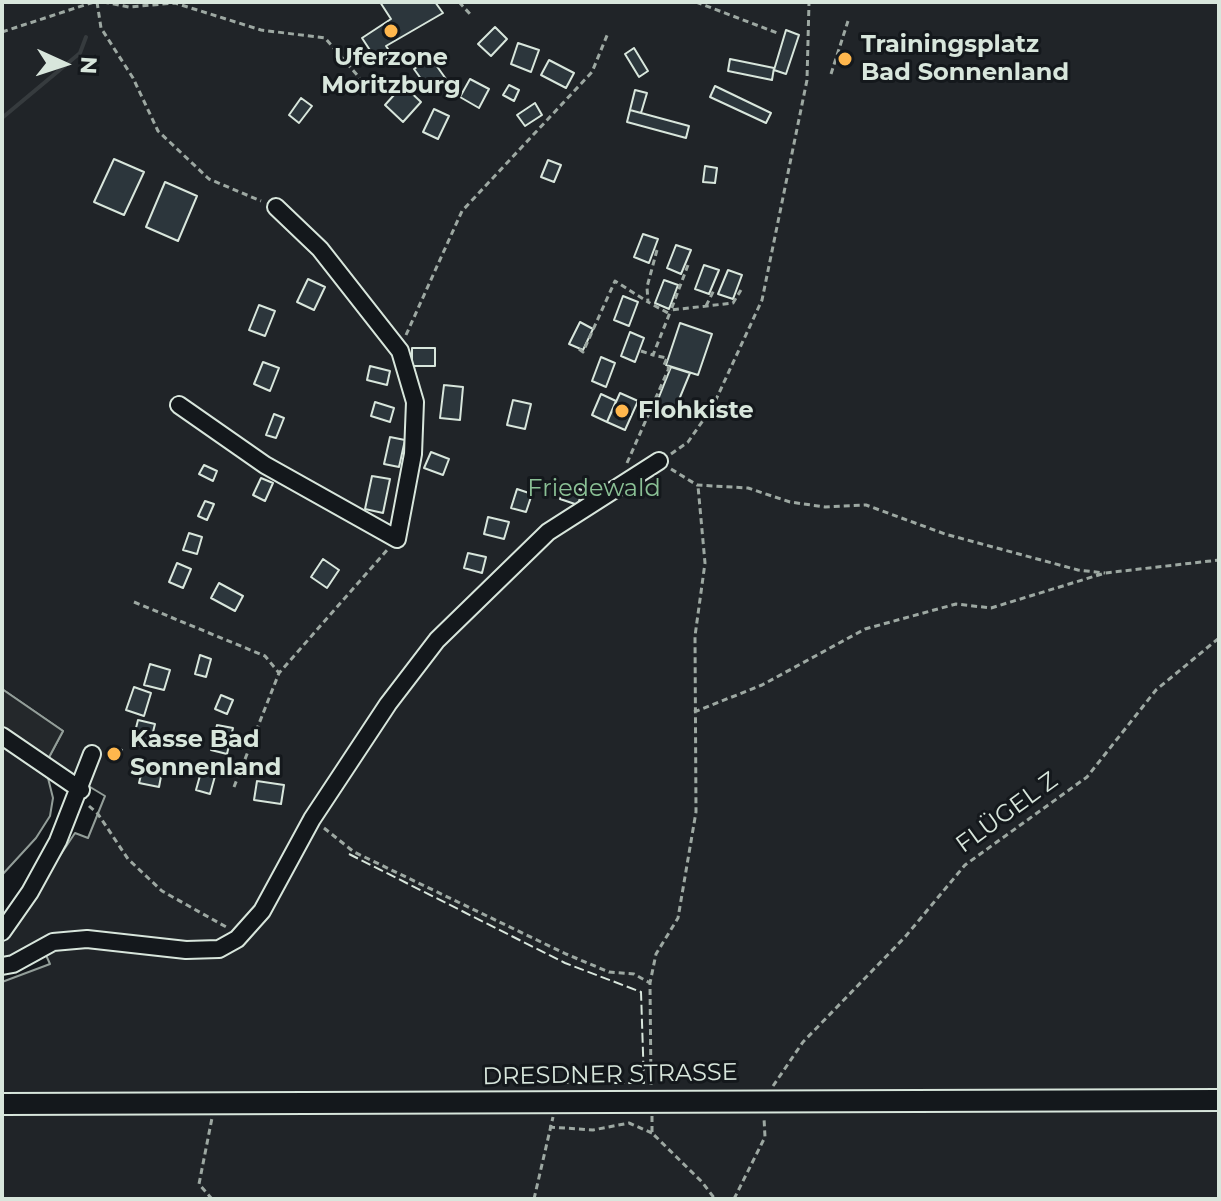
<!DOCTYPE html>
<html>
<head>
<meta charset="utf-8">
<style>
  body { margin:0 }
  #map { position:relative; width:1221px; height:1201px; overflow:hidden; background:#14181c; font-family:Montserrat,sans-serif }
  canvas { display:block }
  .frame { position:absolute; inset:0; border:4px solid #d8e6dc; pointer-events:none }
  .north { position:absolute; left:24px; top:24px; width:80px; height:80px; -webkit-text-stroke:6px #14181c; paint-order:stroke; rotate:93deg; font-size:22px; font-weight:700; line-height:32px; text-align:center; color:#d8e6dc }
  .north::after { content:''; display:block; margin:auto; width:28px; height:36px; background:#d8e6dc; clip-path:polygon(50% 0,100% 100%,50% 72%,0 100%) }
</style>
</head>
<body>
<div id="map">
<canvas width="1221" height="1201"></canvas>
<div class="frame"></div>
<div class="north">N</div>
</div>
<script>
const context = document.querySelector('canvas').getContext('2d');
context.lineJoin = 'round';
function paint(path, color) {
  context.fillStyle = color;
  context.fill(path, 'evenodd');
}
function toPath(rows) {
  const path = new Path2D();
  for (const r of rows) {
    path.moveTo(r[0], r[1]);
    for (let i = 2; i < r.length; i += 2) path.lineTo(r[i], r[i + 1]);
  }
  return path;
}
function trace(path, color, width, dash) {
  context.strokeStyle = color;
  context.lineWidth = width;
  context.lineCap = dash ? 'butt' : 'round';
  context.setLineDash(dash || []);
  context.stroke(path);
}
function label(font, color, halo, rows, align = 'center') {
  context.font = font + ' Montserrat,sans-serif';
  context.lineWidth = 6;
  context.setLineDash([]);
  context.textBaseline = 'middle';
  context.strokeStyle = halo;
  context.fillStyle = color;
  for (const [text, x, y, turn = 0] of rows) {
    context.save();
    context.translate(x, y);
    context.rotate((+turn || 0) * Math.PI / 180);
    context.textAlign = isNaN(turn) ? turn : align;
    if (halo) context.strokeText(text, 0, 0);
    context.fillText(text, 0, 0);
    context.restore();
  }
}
const green = toPath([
  [2,2,1219,2,1219,1199,2,1199,2,982,50,964,41,944,12,959,2,958,2,943,75,833,88,838,105,796,47,761,63,731,2,689,2,2],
  [2,746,48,778,53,798,50,816,36,838,2,875,2,746]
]);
paint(green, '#202428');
trace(green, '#939e99', 2);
const parking = toPath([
  [2,689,63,731,47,761,2,733,2,689]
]);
paint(parking, '#24282b');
trace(parking, '#939e99', 2);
trace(toPath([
  [2,118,80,53,86,37]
]), '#363b3e', 4);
const building = toPath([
  [380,2,435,2,443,13,386,46,392,55,379,64,362,38,391,19,380,2],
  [495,27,507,39,491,56,478,44,495,27],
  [786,30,799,35,786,74,774,70,786,30],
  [518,43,539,50,531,72,511,64,518,43],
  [634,48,648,71,639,77,625,54,634,48],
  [431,58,446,79,429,90,414,69,431,58],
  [730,59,774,68,772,80,728,71,730,59],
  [549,60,574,73,566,88,541,75,549,60],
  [470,79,489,89,479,108,460,97,470,79],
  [403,85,421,102,403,122,385,105,403,85],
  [509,85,519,90,514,101,503,95,509,85],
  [715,86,771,113,766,123,710,97,715,86],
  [635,90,647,93,641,113,630,110,635,90],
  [301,98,312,106,299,123,289,115,301,98],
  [535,103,542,115,525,126,517,115,535,103],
  [434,109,449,116,438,139,423,132,434,109],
  [630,110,689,126,686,138,627,122,630,110],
  [114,159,144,172,124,215,94,202,114,159],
  [548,160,561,165,554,182,541,177,548,160],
  [705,166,717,168,715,183,703,182,705,166],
  [165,182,197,196,178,241,146,227,165,182],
  [643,234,658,239,649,263,634,257,643,234],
  [676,245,691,250,681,274,667,268,676,245],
  [704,265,719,270,709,294,695,289,704,265],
  [728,270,742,275,733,299,718,294,728,270],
  [308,279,325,287,314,310,297,302,308,279],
  [664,280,678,285,669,309,655,303,664,280],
  [623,296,638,302,629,326,614,320,623,296],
  [259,305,275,311,265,336,249,330,259,305],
  [580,322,593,329,583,350,569,344,580,322],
  [680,323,712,334,698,375,666,365,680,323],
  [630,332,644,338,635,362,621,356,630,332],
  [412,348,435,348,435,366,412,366,412,348],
  [601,357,615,363,606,387,592,381,601,357],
  [263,362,279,368,270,391,254,384,263,362],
  [370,366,390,371,387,385,367,380,370,366],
  [671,367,690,373,671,419,653,412,671,367],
  [444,385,463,387,460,420,440,418,444,385],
  [620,393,638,401,625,430,607,422,620,393],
  [601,394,616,401,607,422,592,415,601,394],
  [513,400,531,404,525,429,507,425,513,400],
  [375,402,394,408,390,422,371,416,375,402],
  [274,414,284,418,276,438,266,435,274,414],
  [390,437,405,440,399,467,384,464,390,437],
  [431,452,449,459,443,475,424,468,431,452],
  [204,465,217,471,213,481,199,474,204,465],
  [372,476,390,479,383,513,365,509,372,476],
  [261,478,273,483,265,501,253,495,261,478],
  [565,485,582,490,578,505,560,499,565,485],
  [517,489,532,494,526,512,511,508,517,489],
  [205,501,214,504,207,520,198,516,205,501],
  [488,517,509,522,504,539,484,534,488,517],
  [189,533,202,537,197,554,183,550,189,533],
  [468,553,486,557,482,573,464,568,468,553],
  [323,559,339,570,327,588,311,577,323,559],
  [177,563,191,569,183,588,169,582,177,563],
  [219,583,243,596,235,611,211,598,219,583],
  [200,655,211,659,206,677,195,674,200,655],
  [150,664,170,670,164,690,144,685,150,664],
  [134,687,151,693,144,716,126,710,134,687],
  [221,695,233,700,227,714,215,709,221,695],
  [138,720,155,724,149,748,132,744,138,720],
  [217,725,233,728,227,754,211,750,217,725],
  [112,746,122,750,116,762,107,758,112,746],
  [143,767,162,771,159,787,139,783,143,767],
  [201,772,215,776,210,794,196,790,201,772],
  [257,781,284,785,281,804,254,800,257,781]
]);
paint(building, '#2c363c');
trace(building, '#d8e6dc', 2);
const minor = toPath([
  [179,405,265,465,397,539,413,454,415,402,400,351,320,249,276,207],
  [2,736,81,790],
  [2,932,30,892,58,841,92,754],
  [2,966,13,964,53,942,87,939,186,950,219,949,237,939,262,911,312,819,388,704,437,640,548,532,659,461]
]);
const major = toPath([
  [2,1104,1219,1100]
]);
trace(minor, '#d8e6dc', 20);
trace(major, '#d8e6dc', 24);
trace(toPath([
  [97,2,101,28,133,78,158,131,209,179,261,201],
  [103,2,129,7,175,3,261,30,325,38,364,83],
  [459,2,470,14],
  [696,2,780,34],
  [2,32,94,2],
  [831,74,848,21],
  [657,250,647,287,648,302,668,313],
  [688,265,671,310,733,303,741,290],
  [706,306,714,290],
  [406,335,462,211,592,72,608,33],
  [579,349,583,352,615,281,648,302],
  [641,351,653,355],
  [671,454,688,442,713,406,762,300,807,80,809,2],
  [627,463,669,368,664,365,667,358,653,355,671,310],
  [671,469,697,485,748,488,790,502,825,507,866,505,945,534,1078,570,1105,573],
  [134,602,265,656,279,673],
  [694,712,762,685,865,629,956,604,991,608,1105,573,1219,560],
  [234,787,279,673,388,549],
  [89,806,98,814,128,859,162,891,228,928],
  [324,828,354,852,566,954,609,972,634,974,650,983],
  [651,1085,650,983,656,954,678,918,696,812,695,636,705,563,698,486],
  [773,1086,803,1042,905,937,965,865,1087,777,1156,690,1219,638],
  [652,1116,652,1133,702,1182,715,1199],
  [549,1127,593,1130,629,1123,652,1133],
  [212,1199,199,1184,212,1118],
  [534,1199,553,1117],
  [734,1199,765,1137,764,1118]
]), '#9da8a2', 3, [6, 4]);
trace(minor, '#14181c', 16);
trace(major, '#14181c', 20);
trace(toPath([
  [349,854,565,963,641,992,644,1083,564,1083]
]), '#d8e6dc', 2, [10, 4]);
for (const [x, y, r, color] of [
  [391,31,8,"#ffb74d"],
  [845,59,8,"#ffb74d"],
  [622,411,8,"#ffb74d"],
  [114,754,8,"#ffb74d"]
]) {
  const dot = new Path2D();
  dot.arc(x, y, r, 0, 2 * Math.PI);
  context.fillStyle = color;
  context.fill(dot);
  trace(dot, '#14181c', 3);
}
label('bold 24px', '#d8e6dc', '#14181c', [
  ["Trainingsplatz",861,45],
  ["Bad Sonnenland",861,73],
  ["Uferzone",391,58,"center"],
  ["Moritzburg",391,86,"center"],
  ["Flohkiste",638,411],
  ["Kasse Bad",130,740],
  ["Sonnenland",130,768]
], 'left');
label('24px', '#8ac095', '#14181c', [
  ["Friedewald",594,489]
]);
label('24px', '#d8e6dc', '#14181c', [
  ["FLÜGEL Z",1007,813,-36],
  ["DRESDNER STRASSE",610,1075,-1]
]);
</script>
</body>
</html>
